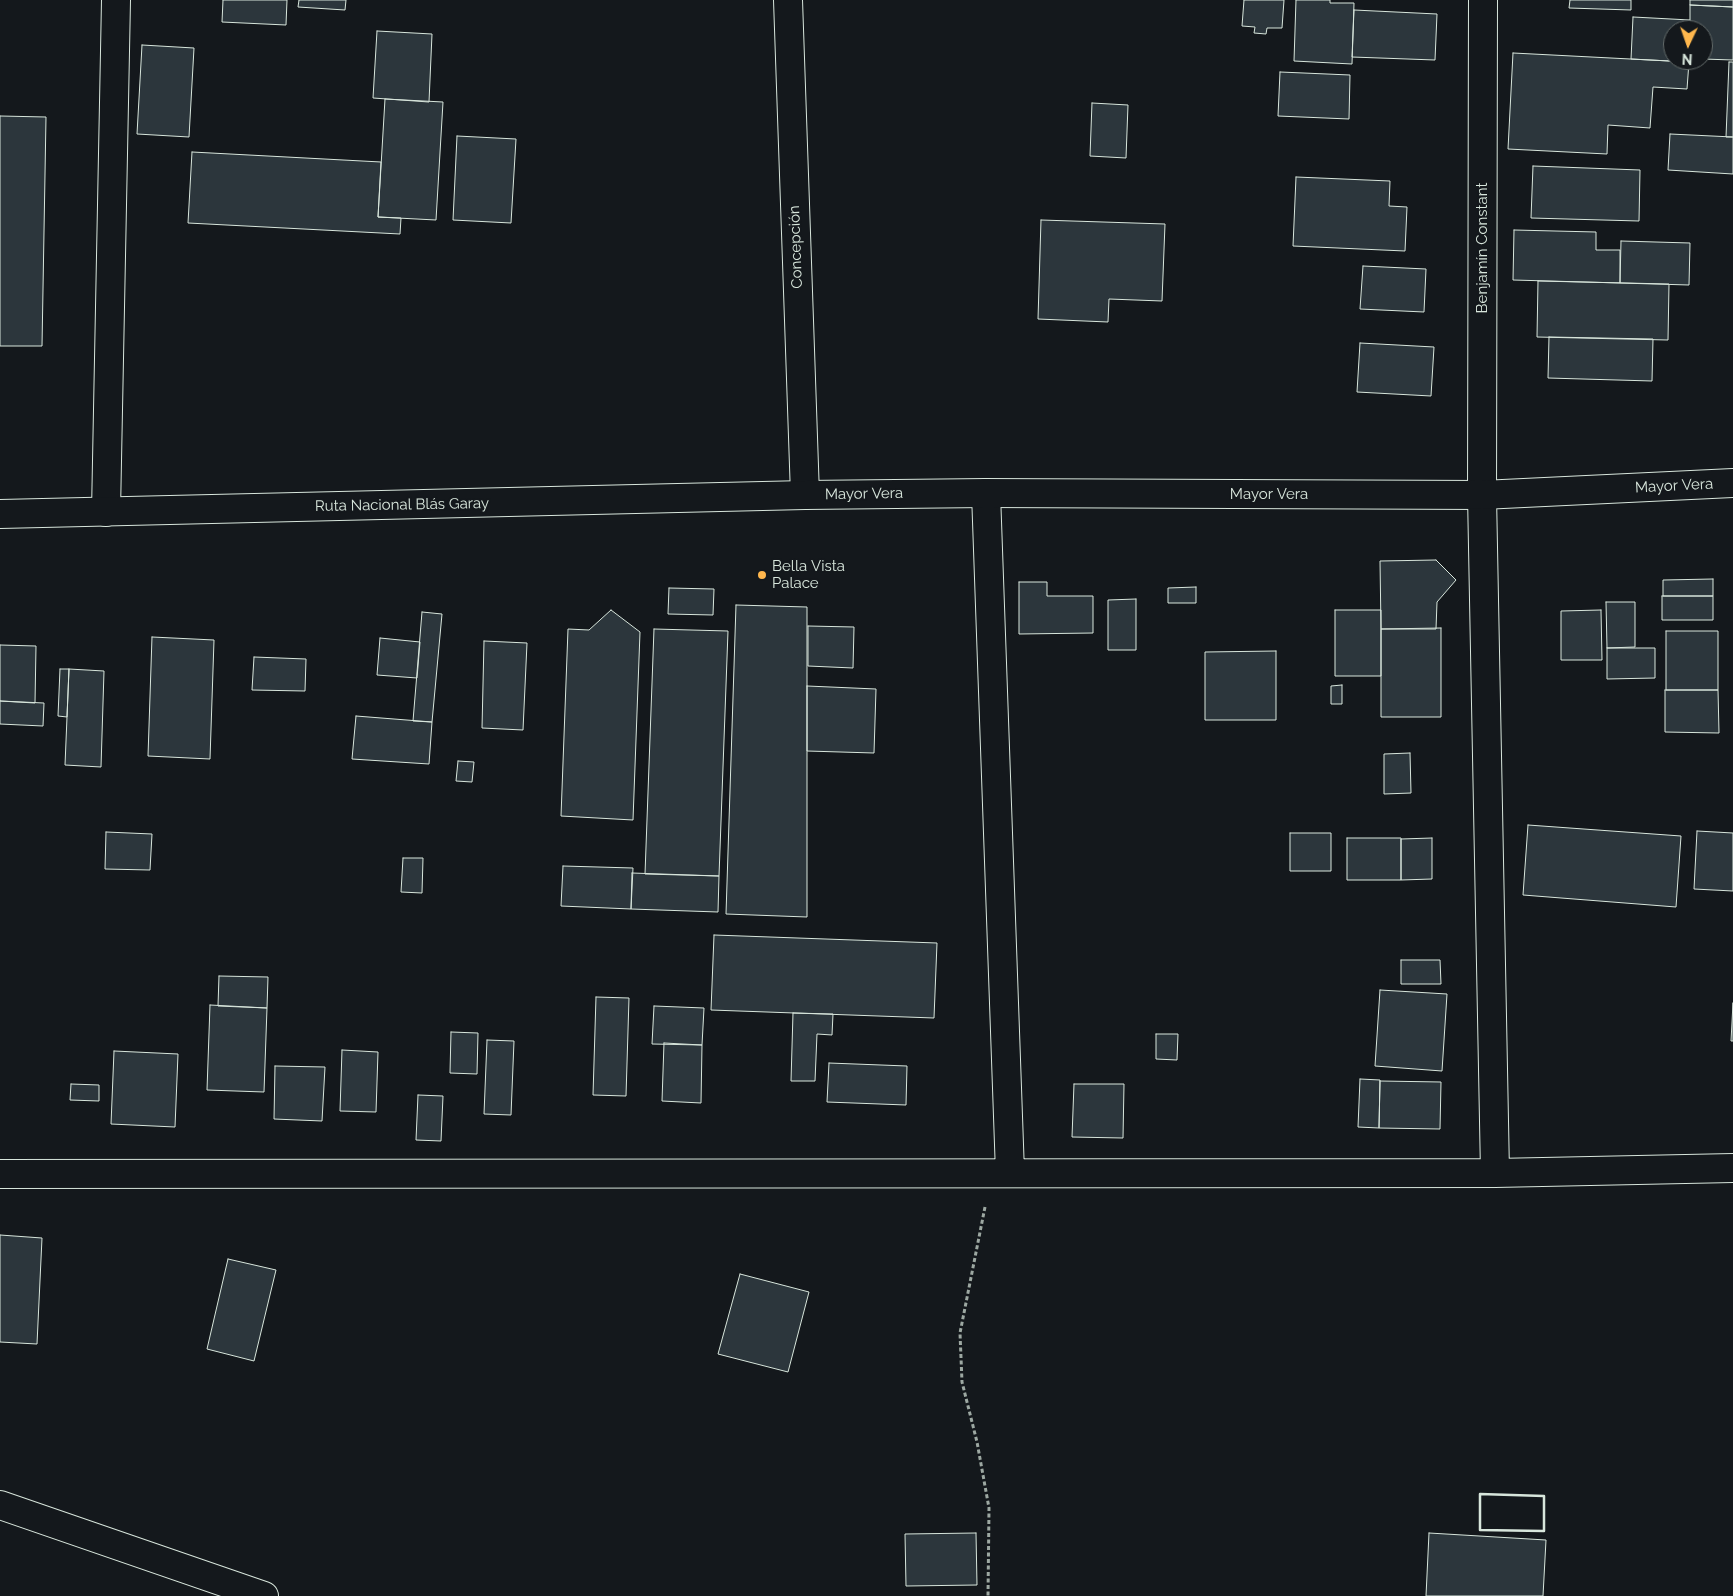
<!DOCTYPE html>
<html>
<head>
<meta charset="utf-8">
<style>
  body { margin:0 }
  #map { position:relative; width:1733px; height:1596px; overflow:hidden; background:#14181c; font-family:Raleway,sans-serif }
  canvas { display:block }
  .north { position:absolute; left:1663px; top:20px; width:50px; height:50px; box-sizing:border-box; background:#14181c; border:1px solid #626a69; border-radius:50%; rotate:183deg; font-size:14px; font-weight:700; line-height:20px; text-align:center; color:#d8e6dc }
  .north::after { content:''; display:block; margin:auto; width:18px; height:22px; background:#ffb74d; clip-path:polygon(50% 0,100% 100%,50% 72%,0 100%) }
</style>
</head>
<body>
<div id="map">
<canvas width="1733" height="1596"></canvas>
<div class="north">N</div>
</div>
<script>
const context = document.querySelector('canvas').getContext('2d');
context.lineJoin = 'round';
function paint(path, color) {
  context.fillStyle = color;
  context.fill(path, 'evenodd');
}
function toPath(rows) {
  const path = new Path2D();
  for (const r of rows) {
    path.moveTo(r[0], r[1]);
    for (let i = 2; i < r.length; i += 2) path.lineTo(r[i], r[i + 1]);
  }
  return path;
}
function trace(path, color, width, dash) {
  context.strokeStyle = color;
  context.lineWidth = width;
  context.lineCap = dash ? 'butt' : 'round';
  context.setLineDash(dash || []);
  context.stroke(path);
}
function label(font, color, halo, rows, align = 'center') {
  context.font = font + ' Raleway,sans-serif';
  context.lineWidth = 4;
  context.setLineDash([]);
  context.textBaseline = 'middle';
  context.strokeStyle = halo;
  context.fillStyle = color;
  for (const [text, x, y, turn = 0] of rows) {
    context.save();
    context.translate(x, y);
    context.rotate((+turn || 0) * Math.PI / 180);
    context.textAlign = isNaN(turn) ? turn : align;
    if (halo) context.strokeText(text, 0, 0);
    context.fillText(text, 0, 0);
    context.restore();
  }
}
const building = toPath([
  [223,0,287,0,286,25,222,22,223,0],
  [299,0,346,0,345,10,298,7,299,0],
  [1244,0,1284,0,1282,28,1267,28,1266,34,1254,33,1255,27,1242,26,1244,0],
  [1296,0,1330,0,1330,3,1354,3,1352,64,1294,61,1296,0],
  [1570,0,1631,0,1631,10,1569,8,1570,0],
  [1690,0,1733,0,1733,7,1690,5,1690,0],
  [1690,5,1733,7,1733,60,1703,59,1703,30,1690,30,1690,5],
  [1354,10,1437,14,1435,60,1352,57,1354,10],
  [1633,17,1690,20,1690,30,1673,30,1673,60,1689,60,1689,62,1631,59,1633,17],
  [377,31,432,34,429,102,373,98,377,31],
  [142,45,194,48,189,137,137,134,142,45],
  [1513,53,1689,62,1687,89,1653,87,1650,128,1608,125,1607,154,1508,149,1513,53],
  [1729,62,1733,62,1733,137,1726,137,1729,62],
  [1280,72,1350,75,1349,119,1278,116,1280,72],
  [385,99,443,102,436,220,378,217,385,99],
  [1092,103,1128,105,1126,158,1090,156,1092,103],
  [0,116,46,117,42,346,0,346,0,116],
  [1670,134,1733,137,1733,174,1668,170,1670,134],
  [457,136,516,139,511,223,453,220,457,136],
  [192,152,381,162,378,217,401,218,400,234,188,223,192,152],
  [1533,166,1640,170,1639,221,1531,218,1533,166],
  [1296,177,1390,181,1389,206,1407,207,1405,251,1293,246,1296,177],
  [1041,220,1165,224,1162,301,1109,299,1108,322,1038,319,1041,220],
  [1514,230,1596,232,1596,250,1620,250,1620,283,1513,280,1514,230],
  [1621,241,1690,243,1689,285,1620,283,1621,241],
  [1363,266,1426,269,1424,312,1360,309,1363,266],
  [1538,281,1669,284,1668,340,1537,337,1538,281],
  [1549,337,1653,339,1652,381,1548,378,1549,337],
  [1360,343,1434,347,1431,396,1357,392,1360,343],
  [1436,560,1456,580,1437,602,1436,629,1381,629,1380,561,1436,560],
  [1713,579,1713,596,1663,596,1663,580,1713,579],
  [1019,582,1047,582,1047,596,1093,596,1093,633,1019,634,1019,582],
  [1196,587,1196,603,1168,603,1168,588,1196,587],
  [669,588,714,589,713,615,668,614,669,588],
  [1662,596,1713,596,1713,620,1662,620,1662,596],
  [1136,599,1136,650,1108,650,1108,600,1136,599],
  [1606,602,1635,602,1635,647,1607,648,1606,602],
  [736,605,807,607,807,917,726,914,736,605],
  [611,610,640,632,633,820,561,816,568,629,589,630,611,610],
  [1335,610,1381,610,1381,676,1335,676,1335,610],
  [1601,610,1602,660,1561,660,1561,611,1601,610],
  [422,612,442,614,432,722,413,721,422,612],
  [808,626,854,627,853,668,808,666,808,626],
  [1441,628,1441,717,1381,717,1381,629,1441,628],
  [654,629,728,631,719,876,645,874,654,629],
  [1666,631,1718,631,1718,690,1666,690,1666,631],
  [152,637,214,640,210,759,148,756,152,637],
  [380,638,420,642,417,678,377,675,380,638],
  [484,641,527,643,523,730,482,728,484,641],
  [0,645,36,646,35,703,0,701,0,645],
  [1607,648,1655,648,1655,678,1607,679,1607,648],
  [1276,651,1276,720,1205,720,1205,652,1276,651],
  [254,657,306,659,305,691,252,690,254,657],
  [60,669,69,669,67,717,58,716,60,669],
  [69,669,104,671,101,767,65,765,69,669],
  [1342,685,1342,704,1331,704,1331,686,1342,685],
  [807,686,876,689,874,753,807,751,807,686],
  [1665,690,1718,690,1719,733,1665,732,1665,690],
  [0,701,44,703,43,726,0,724,0,701],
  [356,716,432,722,429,764,352,759,356,716],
  [1410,753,1411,793,1384,794,1384,754,1410,753],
  [458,761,474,762,472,782,456,781,458,761],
  [1528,825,1681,836,1676,907,1523,895,1528,825],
  [1697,831,1733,833,1733,891,1694,889,1697,831],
  [106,832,152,834,150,870,105,869,106,832],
  [1290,833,1331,833,1331,871,1290,871,1290,833],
  [1347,838,1401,838,1401,880,1347,880,1347,838],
  [1432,838,1432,879,1401,880,1401,839,1432,838],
  [403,858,423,858,422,893,401,892,403,858],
  [563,866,633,868,631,909,561,906,563,866],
  [632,873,719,876,718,912,631,909,632,873],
  [714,935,937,943,934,1018,711,1010,714,935],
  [1401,960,1440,960,1441,984,1401,984,1401,960],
  [219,976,268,977,267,1008,218,1006,219,976],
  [1380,990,1447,994,1442,1071,1375,1066,1380,990],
  [596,997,629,998,626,1096,593,1095,596,997],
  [1733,1003,1733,1041,1731,1041,1733,1003],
  [210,1005,267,1008,264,1092,207,1090,210,1005],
  [654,1006,704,1008,702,1045,652,1044,654,1006],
  [793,1013,833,1014,832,1035,817,1034,815,1081,791,1081,793,1013],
  [451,1032,478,1033,477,1074,450,1073,451,1032],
  [1156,1034,1178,1034,1177,1060,1156,1059,1156,1034],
  [487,1040,514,1041,511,1115,484,1114,487,1040],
  [664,1043,702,1045,701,1103,662,1101,664,1043],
  [342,1050,378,1052,376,1112,340,1111,342,1050],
  [114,1051,178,1054,175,1127,111,1124,114,1051],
  [829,1063,907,1066,906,1105,827,1102,829,1063],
  [275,1066,325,1067,322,1121,274,1119,275,1066],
  [1360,1079,1380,1080,1379,1128,1358,1127,1360,1079],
  [1380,1081,1441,1082,1440,1129,1379,1128,1380,1081],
  [71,1084,99,1085,99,1101,70,1100,71,1084],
  [1074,1084,1124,1084,1123,1138,1072,1137,1074,1084],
  [418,1095,443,1096,441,1141,416,1140,418,1095],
  [0,1235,42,1238,37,1344,0,1342,0,1235],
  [228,1259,276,1270,254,1361,207,1349,228,1259],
  [740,1274,809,1292,788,1372,718,1354,740,1274],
  [976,1533,977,1585,906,1586,905,1534,976,1533],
  [1429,1533,1546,1540,1543,1596,1426,1596,1429,1533]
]);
paint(building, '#2c363c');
trace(building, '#d8e6dc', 1);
const minor = toPath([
  [788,0,805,495],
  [986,493,1010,1173],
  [1482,495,1495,1173],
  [106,512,116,0],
  [0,1174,1495,1173,1733,1168],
  [0,1505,264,1596]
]);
const tertiary = toPath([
  [1482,495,1483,0]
]);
const trunk = toPath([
  [0,514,805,495,986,493,1482,495,1733,483]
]);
trace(minor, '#d8e6dc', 30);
trace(tertiary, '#d8e6dc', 30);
trace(trunk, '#d8e6dc', 30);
trace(toPath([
  [985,1207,960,1333,962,1382,977,1442,989,1508,988,1596]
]), '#9da8a2', 3, [4, 2.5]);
trace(minor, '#14181c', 28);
trace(tertiary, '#14181c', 28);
trace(trunk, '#14181c', 28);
trace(toPath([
  [1480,1494,1544,1496,1544,1531,1480,1530,1480,1494]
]), '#d8e6dc', 2.5);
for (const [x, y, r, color] of [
  [762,575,5,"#ffb74d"]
]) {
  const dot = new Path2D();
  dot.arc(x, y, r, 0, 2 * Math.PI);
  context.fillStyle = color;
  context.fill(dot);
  trace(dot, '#14181c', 2);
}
label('15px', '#d8e6dc', '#14181c', [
  ["Concepción",796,247,-92],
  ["Benjamín Constant",1482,248,-90],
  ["Mayor Vera",1674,486,-3],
  ["Mayor Vera",864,494,-1],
  ["Mayor Vera",1269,494],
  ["Ruta Nacional Blás Garay",402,505,-1]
]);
label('15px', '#d8e6dc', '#14181c', [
  ["Bella Vista",772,566],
  ["Palace",772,583]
], 'left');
</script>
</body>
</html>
